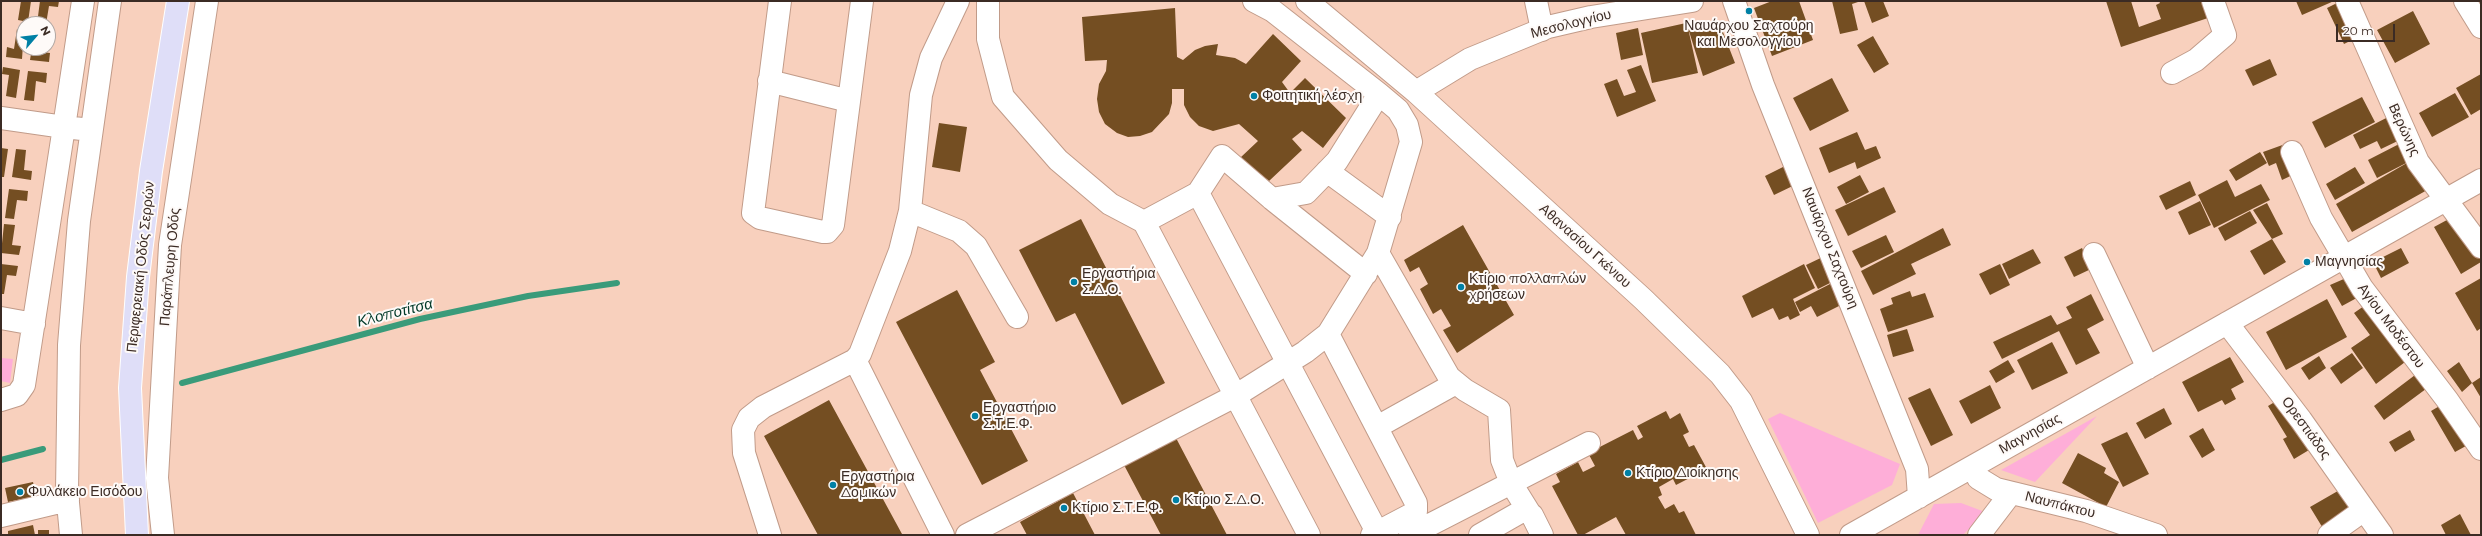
<!DOCTYPE html>
<html>
<head>
<meta charset="utf-8">
<style>
  body { margin:0 }
  #map { position:relative; width:2482px; height:536px; overflow:hidden; background:#f8d0bd; font-family:Montserrat,sans-serif }
  canvas { display:block }
  .frame { position:absolute; inset:0; border:2px solid #3b2b24; pointer-events:none }
  .north { position:absolute; left:16px; top:16px; width:40px; height:40px; box-sizing:border-box; background:#fefaf8; border:1px solid #b0a7a3; border-radius:50%; rotate:62deg; font-size:11px; font-weight:700; line-height:16px; text-align:center; color:#3b2b24 }
  .north::after { content:''; display:block; margin:auto; width:14px; height:18px; background:#0080a5; clip-path:polygon(50% 0,100% 100%,50% 72%,0 100%) }
  .scale { position:absolute; left:2336px; top:24px; width:59px; height:18px; box-sizing:border-box; border:2px solid #3b2b24; border-top:0; padding-left:5px; font-size:12px; line-height:14px; white-space:nowrap; color:#3b2b24; -webkit-text-stroke:3px #fefaf8; paint-order:stroke }
</style>
</head>
<body>
<div id="map">
<canvas width="2482" height="536"></canvas>
<div class="frame"></div>
<div class="north">N</div>
<div class="scale">20 m</div>
</div>
<script>
const context = document.querySelector('canvas').getContext('2d');
context.lineJoin = 'round';
function paint(path, color) {
  context.fillStyle = color;
  context.fill(path, 'evenodd');
}
function toPath(rows) {
  const path = new Path2D();
  for (const r of rows) {
    path.moveTo(r[0], r[1]);
    for (let i = 2; i < r.length; i += 2) path.lineTo(r[i], r[i + 1]);
  }
  return path;
}
function trace(path, color, width, dash) {
  context.strokeStyle = color;
  context.lineWidth = width;
  context.lineCap = dash ? 'butt' : 'round';
  context.setLineDash(dash || []);
  context.stroke(path);
}
function label(font, color, halo, rows, align = 'center') {
  context.font = font + ' Montserrat,sans-serif';
  context.lineWidth = 4;
  context.setLineDash([]);
  context.textBaseline = 'middle';
  context.strokeStyle = halo;
  context.fillStyle = color;
  for (const [text, x, y, turn = 0] of rows) {
    context.save();
    context.translate(x, y);
    context.rotate((+turn || 0) * Math.PI / 180);
    context.textAlign = isNaN(turn) ? turn : align;
    if (halo) context.strokeText(text, 0, 0);
    context.fillText(text, 0, 0);
    context.restore();
  }
}
paint(toPath([
  [1,358,13,359,10,383,1,381],
  [1780,413,1900,464,1892,485,1818,523,1768,419],
  [2097,416,2035,482,2001,470],
  [1961,503,1985,512,1963,535,1918,535,1934,504]
]), '#feaed8');
trace(toPath([
  [182,383,420,319,528,296,617,283],
  [1,460,43,449]
]), '#3a9b7a', 6);
paint(toPath([
  [21,1,31,1,28,22,18,20],
  [40,1,59,1,58,7,49,6,46,24,37,24],
  [1772,1,1799,1,1813,40,1772,56,1754,8],
  [1832,1,1861,1,1852,4,1858,30,1840,34],
  [1864,1,1883,1,1889,16,1872,23],
  [2106,1,2131,1,2139,27,2161,19,2156,5,2160,3,2159,1,2206,1,2211,17,2121,47],
  [2296,1,2334,1,2302,15],
  [2341,1,2362,35,2344,44,2327,8],
  [1175,8,1177,57,1183,60,1195,50,1205,46,1218,44,1216,55,1235,58,1246,64,1273,34,1301,61,1282,82,1290,93,1305,78,1346,118,1323,148,1302,131,1292,139,1302,150,1269,181,1240,158,1258,141,1239,124,1213,131,1199,126,1190,117,1184,105,1184,89,1172,89,1172,103,1169,114,1152,132,1140,136,1128,137,1117,133,1105,124,1099,112,1097,99,1099,84,1106,71,1107,60,1085,61,1082,17],
  [2413,11,2430,44,2395,63,2377,30],
  [1702,20,1705,28,1719,22,1735,63,1703,76,1688,28,1698,73,1652,83,1641,33,1686,23,1687,26],
  [1638,28,1643,55,1621,60,1616,33],
  [17,29,24,30,22,59,6,57,7,47,14,49],
  [1873,36,1889,64,1874,73,1857,45],
  [32,48,42,48,42,52,50,53,49,62,30,60],
  [2270,59,2277,75,2253,86,2245,70],
  [1641,65,1656,101,1617,117,1604,84,1617,79,1624,96,1636,92,1627,70],
  [3,67,20,70,16,98,6,96,9,75,2,74],
  [28,71,47,73,46,83,36,81,34,101,24,100],
  [2481,74,2481,109,2471,115,2456,88],
  [1832,78,1849,111,1810,131,1793,98],
  [2455,93,2469,117,2432,137,2419,113],
  [2362,97,2375,122,2325,148,2312,122],
  [2394,114,2406,137,2381,149,2377,141,2360,149,2353,135],
  [939,123,967,127,960,172,932,167],
  [1857,132,1865,150,1876,146,1881,158,1857,169,1855,162,1829,173,1819,148],
  [2403,142,2412,160,2377,178,2368,160],
  [2288,143,2301,171,2282,180,2276,163,2269,166,2263,152],
  [1,148,8,149,4,177,1,177],
  [16,149,26,150,24,170,32,171,31,180,12,177],
  [2260,152,2267,163,2236,181,2229,170],
  [2412,160,2429,189,2352,232,2336,204],
  [1791,163,1801,182,1774,195,1765,176],
  [2355,167,2365,183,2335,200,2326,184],
  [1860,175,1869,192,1846,204,1837,187],
  [2227,180,2235,197,2261,184,2270,200,2214,228,2198,195],
  [2190,181,2196,195,2166,210,2159,196],
  [1884,187,1896,212,1848,236,1835,210],
  [9,189,28,191,27,201,17,200,14,219,5,218],
  [2200,201,2211,225,2189,235,2178,212],
  [2267,203,2283,234,2272,239,2286,262,2264,275,2250,251,2272,239,2253,210],
  [2250,211,2257,223,2225,241,2218,228],
  [2458,214,2481,254,2481,262,2461,274,2434,227],
  [1081,219,1165,383,1122,405,1075,313,1056,322,1019,250],
  [4,224,15,225,12,245,21,246,19,255,1,253],
  [1463,225,1514,315,1457,353,1443,330,1451,326,1441,309,1433,314,1420,289,1428,284,1419,267,1410,272,1404,260],
  [1943,228,1951,245,1911,264,1916,274,1873,295,1861,271],
  [1886,235,1894,252,1861,268,1852,251],
  [2082,248,2091,269,2074,277,2064,257],
  [2401,248,2409,263,2381,278,2373,262],
  [2033,249,2041,263,2009,279,2002,264],
  [1829,254,1840,278,1818,289,1806,265],
  [1,264,18,266,16,276,7,275,4,294,1,294],
  [1804,264,1815,288,1793,299,1800,315,1790,320,1788,316,1779,320,1773,308,1752,318,1742,296],
  [2000,264,2010,285,1990,295,1979,274],
  [2353,275,2364,294,2342,306,2330,285],
  [2481,278,2481,328,2477,331,2455,293],
  [1832,283,1843,304,1817,317,1811,306,1800,312,1795,302],
  [957,290,995,362,980,370,1028,461,982,485,896,322],
  [1910,291,1912,297,1925,293,1934,317,1888,332,1880,309,1893,304,1891,298],
  [2091,294,2104,320,2087,329,2100,353,2076,365,2059,331,2002,359,1993,342,2051,315,2057,325,2072,318,2066,307],
  [2327,299,2347,337,2286,370,2266,332],
  [2364,306,2413,356,2376,384,2351,348,2370,335,2354,313],
  [1907,329,1914,351,1893,357,1887,335],
  [2052,342,2068,373,2032,390,2017,360],
  [2352,353,2363,368,2341,384,2330,368],
  [2319,356,2326,368,2309,380,2301,368],
  [2230,357,2244,382,2231,389,2236,399,2225,405,2222,400,2198,412,2182,382],
  [2008,360,2015,372,1996,383,1989,371],
  [2459,362,2472,383,2462,392,2447,371],
  [2423,369,2434,383,2384,420,2374,406],
  [2481,377,2481,398,2472,383],
  [1990,385,2001,408,1971,424,1959,401],
  [1930,388,1953,435,1931,446,1908,398],
  [2283,397,2314,447,2294,459,2283,439,2287,437,2268,406],
  [829,400,902,534,900,535,818,535,764,436],
  [2448,401,2475,441,2455,452,2431,411],
  [2164,408,2172,424,2145,439,2136,423],
  [1666,411,1670,419,1680,413,1689,432,1683,435,1689,447,1694,445,1707,469,1676,485,1673,479,1659,487,1662,495,1658,497,1665,509,1674,504,1679,513,1684,511,1696,535,1626,535,1616,517,1583,535,1578,535,1552,486,1560,482,1556,474,1578,462,1583,472,1595,466,1588,453,1633,430,1638,440,1643,437,1637,426],
  [2203,428,2215,450,2202,458,2189,436],
  [2410,430,2415,440,2395,452,2389,442],
  [2127,432,2149,474,2123,487,2101,444],
  [1176,438,1227,535,1161,535,1124,465],
  [2078,453,2106,468,2104,473,2119,482,2106,507,2062,483],
  [33,482,36,496,8,502,5,488],
  [2343,488,2356,510,2324,530,2310,507],
  [1073,493,1095,535,1027,535,1020,522],
  [2460,514,2471,535,2446,535,2441,525],
  [33,525,35,535,8,535,8,531],
  [38,530,49,530,49,535,38,535]
]), '#744e22');
const minor = toPath([
  [780,1,753,213,760,218,823,232,827,232,833,225,862,1],
  [988,1,988,39,1003,97,1058,160,1110,204,1144,222],
  [1307,1,1416,92,1643,299,1720,374,1741,401,1808,535],
  [1536,1,1542,30],
  [1734,1,1763,85,1917,469,1919,497],
  [2347,1,2418,162,2481,247],
  [2465,1,2481,27],
  [2172,73,2196,60,2225,35,2213,1],
  [769,81,849,101],
  [1416,92,1470,59,1548,27,1591,17,1692,1],
  [1,118,64,127,83,1],
  [2292,152,2321,218,2362,288,2448,401,2481,449],
  [1327,171,1390,217],
  [1198,193,1222,156,1272,199,1366,274],
  [1272,199,1306,193,1337,161,1379,94],
  [910,211,959,231,976,246,1017,317],
  [1378,253,1449,377,1465,390,1499,410,1502,460,1511,483,1529,512],
  [2094,254,2148,368],
  [1,318,34,324],
  [2227,323,2301,420,2382,535],
  [1328,334,1416,503,1416,511,1412,514,1372,535],
  [855,360,943,535],
  [1,400,17,395,24,385,64,127,91,130],
  [1377,427,1456,383],
  [1974,466,1978,478,1996,489,2086,511,2156,535],
  [1,516,68,500],
  [71,535,67,492,69,345,79,221,110,1],
  [163,535,157,478,170,245,207,1],
  [770,535,744,453,743,430,749,418,763,407,855,360,860,354,900,251,910,211,921,95,931,58,958,1],
  [967,535,1235,396,1305,352,1328,334,1378,253,1411,142,1407,125,1398,110,1379,94,1273,11,1254,1],
  [1309,535,1144,222,1198,193,1377,532],
  [1410,535,1589,443],
  [1480,535,1524,510,1532,515,1542,535],
  [1851,535,2481,180],
  [1979,535,2011,493],
  [2329,535,2364,510]
]);
const major = toPath([
  [137,535,130,388,138,277,151,171,178,1]
]);
trace(minor, '#c19b89', 24);
trace(major, '#fff', 24);
trace(minor, '#fff', 22);
trace(major, '#dfdef8', 22);
for (const [x, y, r, color] of [
  [1749,11,4,"#0080a5"],
  [1254,96,4,"#0080a5"],
  [2307,262,4,"#0080a5"],
  [1074,282,4,"#0080a5"],
  [1461,287,4,"#0080a5"],
  [975,416,4,"#0080a5"],
  [1628,473,4,"#0080a5"],
  [833,485,4,"#0080a5"],
  [20,492,4,"#0080a5"],
  [1176,500,4,"#0080a5"],
  [1064,508,4,"#0080a5"]
]) {
  const dot = new Path2D();
  dot.arc(x, y, r, 0, 2 * Math.PI);
  context.fillStyle = color;
  context.fill(dot);
  trace(dot, '#fefaf8', 1.5);
}
label('14px', '#3b2b24', '#fefaf8', [
  ["Μεσολογγίου",1571,24,-14],
  ["Βερώνης",2404,130,65],
  ["Αθανασίου Γκένιου",1585,246,42],
  ["Ναυάρχου Σαχτούρη",1830,248,68],
  ["Περιφερειακή Οδός Σερρών",141,267,-84],
  ["Παράπλευρη Οδός",170,267,-85],
  ["Αγίου Μοδέστου",2391,326,53],
  ["Ορεστιάδος",2306,428,54],
  ["Μαγνησίας",2030,434,-29],
  ["Ναυπάκτου",2060,505,14]
]);
label('14px', '#3b2b24', '#fefaf8', [
  ["Ναυάρχου Σαχτούρη",1749,26,"center"],
  ["και Μεσολογγίου",1749,42,"center"],
  ["Φοιτητική λέσχη",1262,96],
  ["Μαγνησίας",2315,262],
  ["Εργαστήρια",1082,274],
  ["Σ.Δ.Ο.",1082,290],
  ["Κτίριο πολλαπλών",1469,279],
  ["χρήσεων",1469,295],
  ["Εργαστήριο",983,408],
  ["Σ.Τ.Ε.Φ.",983,424],
  ["Κτίριο Διοίκησης",1636,473],
  ["Εργαστήρια",841,477],
  ["Δομικών",841,493],
  ["Φυλάκειο Εισόδου",28,492],
  ["Κτίριο Σ.Δ.Ο.",1184,500],
  ["Κτίριο Σ.Τ.Ε.Φ.",1072,508]
], 'left');
label('italic 15px', '#003928', '#fefaf8', [
  ["Κλοποτίτσα",395,313,-14]
]);
</script>
</body>
</html>
